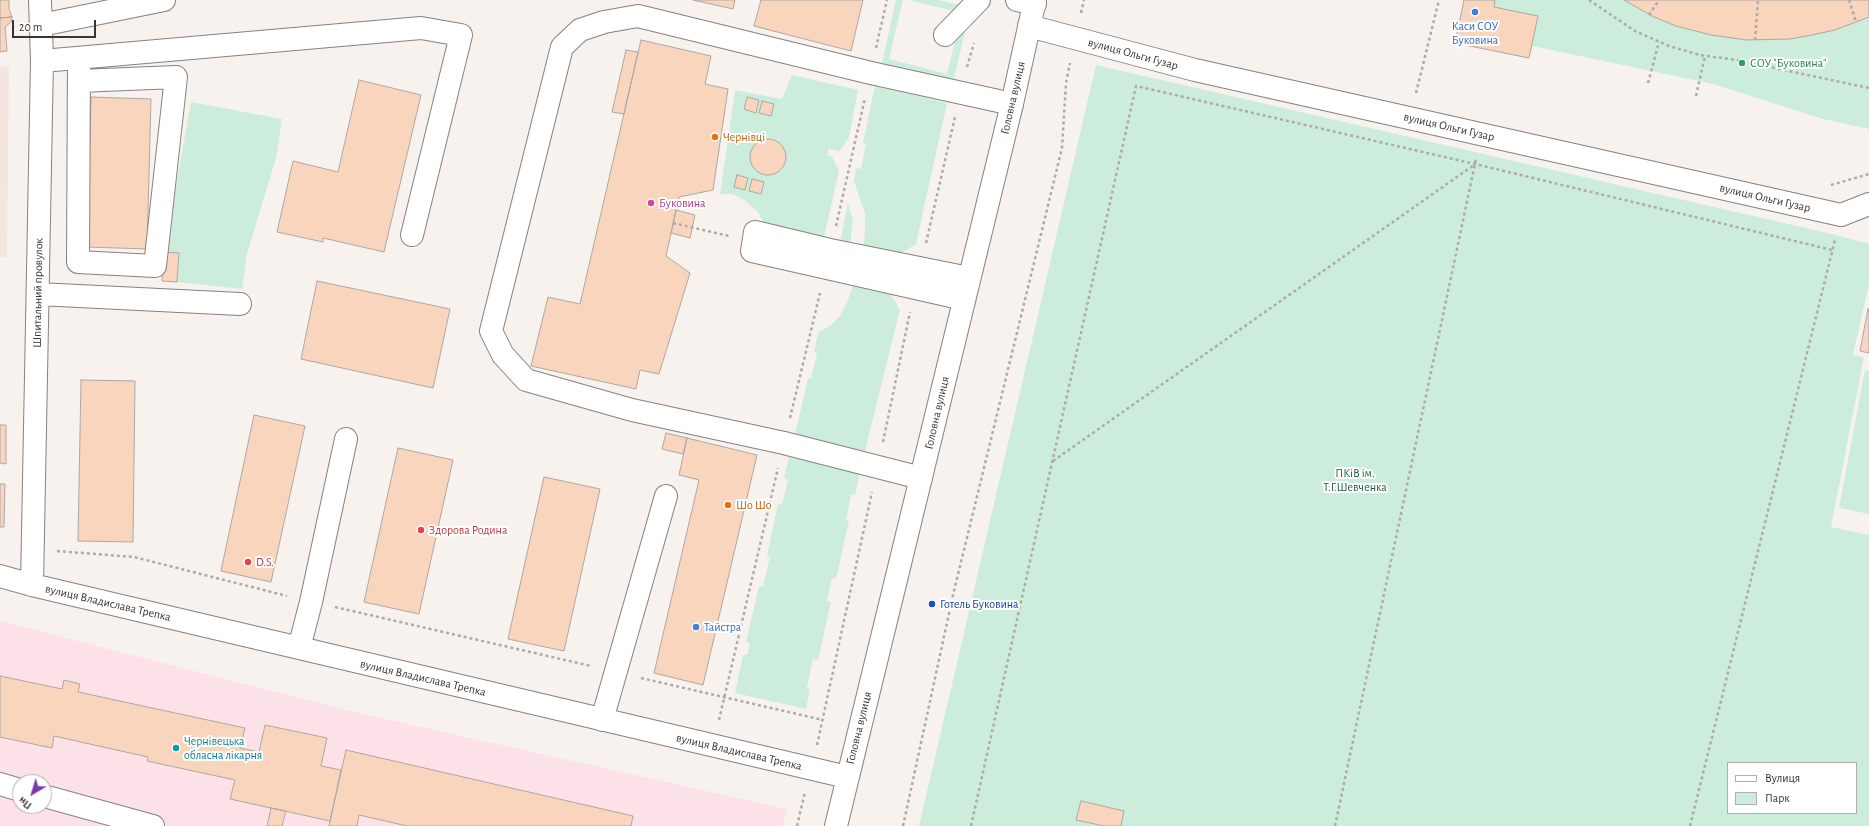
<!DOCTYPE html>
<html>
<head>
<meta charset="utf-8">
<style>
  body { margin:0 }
  #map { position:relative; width:1869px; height:826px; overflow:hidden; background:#f8f2ef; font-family:"Alegreya Sans",sans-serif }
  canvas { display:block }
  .legend { position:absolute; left:1727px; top:762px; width:130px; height:52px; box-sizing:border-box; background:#fff; border:1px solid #afaeae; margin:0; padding:5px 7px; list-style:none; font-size:12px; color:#383534 }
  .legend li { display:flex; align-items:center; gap:8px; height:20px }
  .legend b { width:20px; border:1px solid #afaeae }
  .north { position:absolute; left:12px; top:774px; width:40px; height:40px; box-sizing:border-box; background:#fff; border:1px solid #afaeae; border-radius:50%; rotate:218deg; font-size:11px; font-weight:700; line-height:16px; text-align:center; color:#383534 }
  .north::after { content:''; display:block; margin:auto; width:14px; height:18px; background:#793bb0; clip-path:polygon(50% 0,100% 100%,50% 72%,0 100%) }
  .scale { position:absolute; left:12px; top:20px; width:84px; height:18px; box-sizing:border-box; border:2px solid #383534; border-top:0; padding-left:5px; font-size:12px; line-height:14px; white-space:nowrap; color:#383534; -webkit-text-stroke:3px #fff; paint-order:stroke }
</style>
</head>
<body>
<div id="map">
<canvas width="1869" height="826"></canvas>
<ul class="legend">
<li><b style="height:5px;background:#fff"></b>Вулиця</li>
<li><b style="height:11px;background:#cceddb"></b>Парк</li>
</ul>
<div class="north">Пн</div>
<div class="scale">20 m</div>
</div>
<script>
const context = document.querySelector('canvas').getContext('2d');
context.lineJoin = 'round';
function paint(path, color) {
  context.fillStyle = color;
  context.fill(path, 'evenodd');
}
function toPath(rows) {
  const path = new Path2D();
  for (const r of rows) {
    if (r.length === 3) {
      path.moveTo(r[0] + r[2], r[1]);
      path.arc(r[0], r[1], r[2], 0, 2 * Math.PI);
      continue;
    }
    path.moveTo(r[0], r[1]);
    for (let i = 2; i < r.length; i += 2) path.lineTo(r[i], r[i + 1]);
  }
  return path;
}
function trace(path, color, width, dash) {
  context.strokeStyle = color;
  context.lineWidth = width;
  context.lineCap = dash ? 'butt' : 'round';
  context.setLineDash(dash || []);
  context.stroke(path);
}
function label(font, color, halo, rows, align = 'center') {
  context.font = font + ' "Alegreya Sans",sans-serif';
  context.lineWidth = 4;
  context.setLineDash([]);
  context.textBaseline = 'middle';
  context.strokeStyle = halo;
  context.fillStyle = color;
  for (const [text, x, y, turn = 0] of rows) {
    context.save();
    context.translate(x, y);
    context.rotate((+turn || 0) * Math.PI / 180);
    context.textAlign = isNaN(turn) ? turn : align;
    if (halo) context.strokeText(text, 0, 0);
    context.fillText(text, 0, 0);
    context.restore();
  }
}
paint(toPath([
  [9,66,7,257,0,257,0,67]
]), '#f4e6df');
paint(toPath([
  [0,621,350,711,787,809,783,826,0,826],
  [20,782,44,782,44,806,20,806]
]), '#fce2e8');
paint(toPath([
  [896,0,903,0,889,59,947,74,957,34,965,32,953,82,882,63],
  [908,0,939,0,963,6,962,13],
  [1464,0,1869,0,1869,129,1823,119,1713,84,1532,46,1529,58,1455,43],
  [1096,65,1836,235,1869,244,1869,284,1853,355,1864,357,1831,527,1869,535,1869,826,919,826],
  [1728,763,1856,763,1856,813,1728,813],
  [792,75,858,90,849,137,840,151,828,149,828,155,832,157,839,171,823,241,766,228,758,212,743,199,732,194,720,194,735,90,782,99],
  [875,86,947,103,916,244,901,253,863,250,865,233,865,214,854,181,856,168,861,169,866,144,863,143],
  [191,102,282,119,276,158,247,254,242,289,177,282,179,253,164,252],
  [848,203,853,220,850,246,840,243],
  [854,283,889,291,900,310,865,451,795,435,808,378,811,378,817,354,814,352,818,333,831,325,840,316,846,305],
  [1865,370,1869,371,1869,514,1839,508],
  [789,457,860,473,855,495,851,495,846,520,849,521,836,579,832,578,827,601,831,602,818,660,813,659,807,688,810,689,806,709,735,693,743,655,747,655,750,643,746,642,759,586,763,586,770,557,767,556,778,504,782,505,788,480,784,478]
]), '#cceddb');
const building = toPath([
  [0,0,9,0,9,9,12,17,0,18,0,0],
  [693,0,735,0,733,9,693,0],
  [761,0,863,0,851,51,754,26,761,0],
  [1464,0,1495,0,1494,7,1538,16,1529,58,1455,43,1464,0],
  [1624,0,1869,0,1869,17,1835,30,1812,35,1790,39,1747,40,1711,35,1676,26,1654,17,1624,0],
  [12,17,11,22,5,27,7,51,0,52,0,18,12,17],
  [641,40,711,56,705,84,728,89,713,190,679,197,666,256,690,273,659,374,640,370,636,389,531,366,548,297,580,304,641,40],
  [626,50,638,52,624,114,612,112,626,50],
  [359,80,421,95,384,252,323,238,323,242,277,232,293,161,338,172,359,80],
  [91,97,151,99,147,249,87,247,91,97],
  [747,97,759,100,756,113,744,109,747,97],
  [762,101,774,104,771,116,759,113,762,101],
  [768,157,18],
  [737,175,748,178,745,190,734,187,737,175],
  [752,179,764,182,761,194,749,191,752,179],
  [676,210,695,215,690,238,671,233,676,210],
  [164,252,179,253,177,282,162,281,164,252],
  [317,281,450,309,433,388,301,359,317,281],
  [1868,309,1869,309,1869,353,1860,351,1868,309],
  [81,380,135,381,133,542,78,541,81,380],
  [254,415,305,426,271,582,221,571,254,415],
  [0,425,6,425,6,464,0,463,0,425],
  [666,433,687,438,683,454,662,449,666,433],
  [687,438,757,455,703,685,654,673,699,480,679,475,687,438],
  [398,448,453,460,419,614,364,602,398,448],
  [544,477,600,489,564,651,508,639,544,477],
  [0,484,5,484,4,527,0,527,0,484],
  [0,676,62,689,64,680,80,684,78,692,245,728,240,748,259,752,265,725,327,738,321,766,341,770,330,821,230,799,235,780,147,761,148,757,54,736,52,748,0,737,0,676],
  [346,750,633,816,631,826,407,826,359,815,357,826,329,826,346,750],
  [1081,801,1124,811,1121,826,1104,826,1076,820,1081,801],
  [271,808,286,811,282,826,267,826,271,808]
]);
paint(building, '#f9d5be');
trace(building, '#ada7a4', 1);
const minor = toPath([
  [1017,0,1035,4],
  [41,25,164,0],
  [1029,26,1195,70,1841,215,1869,204],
  [945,35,979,0],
  [79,58,78,262,155,266,176,77,79,81],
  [42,61,421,28,461,35,412,235],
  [38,294,240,304],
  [964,299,752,251,755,232,830,250,969,278],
  [921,478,784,443,632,410,526,380,503,355,491,331,562,47,580,30,604,22,638,16,871,73,1012,104],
  [0,576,32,585,847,777],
  [32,585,42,61,40,0],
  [299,648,311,602,346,439],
  [602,720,666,496],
  [0,784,20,790],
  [44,796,153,826]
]);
const major = toPath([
  [836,826,1012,104,1035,0]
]);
trace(minor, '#87817e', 24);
trace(major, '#87817e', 24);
trace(toPath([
  [1589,0,1635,31,1669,46,1700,55,1737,60,1869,88],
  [1849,0,1856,22],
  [1081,13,1084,0],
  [1649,15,1659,0],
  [1755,40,1758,0],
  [876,48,887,0],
  [967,67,974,43],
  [1648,83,1659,42],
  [1416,93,1439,0],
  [1696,96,1705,56],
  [1831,185,1869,174],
  [673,223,729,236],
  [836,226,865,98],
  [926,243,955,117],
  [790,418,820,293],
  [883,442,910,312],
  [1053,461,1474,165],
  [57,551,134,557,287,596],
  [335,607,591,666],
  [641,678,823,720],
  [719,720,778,468],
  [817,745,872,492],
  [797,826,805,792],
  [903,826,953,595,1062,148,1066,83,1070,63],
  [971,826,1136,86,1475,164,1832,250],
  [1335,826,1476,159],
  [1690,826,1835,240]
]), '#afaaa7', 2.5, [3, 3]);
trace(minor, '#fff', 22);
trace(major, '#fff', 22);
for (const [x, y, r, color] of [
  [1475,12,4,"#3f7fe0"],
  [1742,63,4,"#2e9e5b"],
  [715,137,4,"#e8710a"],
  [651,203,4,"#d1479c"],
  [728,505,4,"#e8710a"],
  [421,530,4,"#e0444e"],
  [248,562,4,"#e0444e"],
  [932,604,4,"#1a4fb4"],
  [696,627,4,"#3f7fe0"],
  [176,748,4,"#0f9aa8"]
]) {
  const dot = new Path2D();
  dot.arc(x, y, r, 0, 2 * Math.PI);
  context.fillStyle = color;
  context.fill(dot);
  trace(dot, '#fff', 1.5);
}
label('12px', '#366cbe', '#fff', [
  ["Каси СОУ",1475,26],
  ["Буковина",1475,40],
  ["Тайстра",704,627,"left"]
]);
label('12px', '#383534', '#fff', [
  ["вулиця Ольги Гузар",1133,54,15],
  ["Головна вулиця",1013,98,-77],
  ["вулиця Ольги Гузар",1449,127,13],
  ["вулиця Ольги Гузар",1765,198,13],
  ["Шпитальний провулок",38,293,-89],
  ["Головна вулиця",937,413,-77],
  ["вулиця Владислава Трепка",108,603,13],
  ["вулиця Владислава Трепка",423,678,13],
  ["Головна вулиця",859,728,-76],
  ["вулиця Владислава Трепка",739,752,13]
]);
label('12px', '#27864d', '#fff', [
  ["СОУ \"Буковина\"",1750,63]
], 'left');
label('12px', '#c56008', '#fff', [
  ["Чернівці",723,137],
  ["Шо Шо",736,505]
], 'left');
label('12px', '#b23c85', '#fff', [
  ["Буковина",659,203]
], 'left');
label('12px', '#1d5e42', '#fff', [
  ["ПКіВ ім.",1355,473],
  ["Т.Г.Шевченка",1355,487]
]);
label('12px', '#be3a42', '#fff', [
  ["Здорова Родина",429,530],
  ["D.S.",256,562]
], 'left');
label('12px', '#164399', '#fff', [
  ["Готель Буковина",940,604]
], 'left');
label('12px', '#0d838f', '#fff', [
  ["Чернівецька",184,741],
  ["обласна лікарня",184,755]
], 'left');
</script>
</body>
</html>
